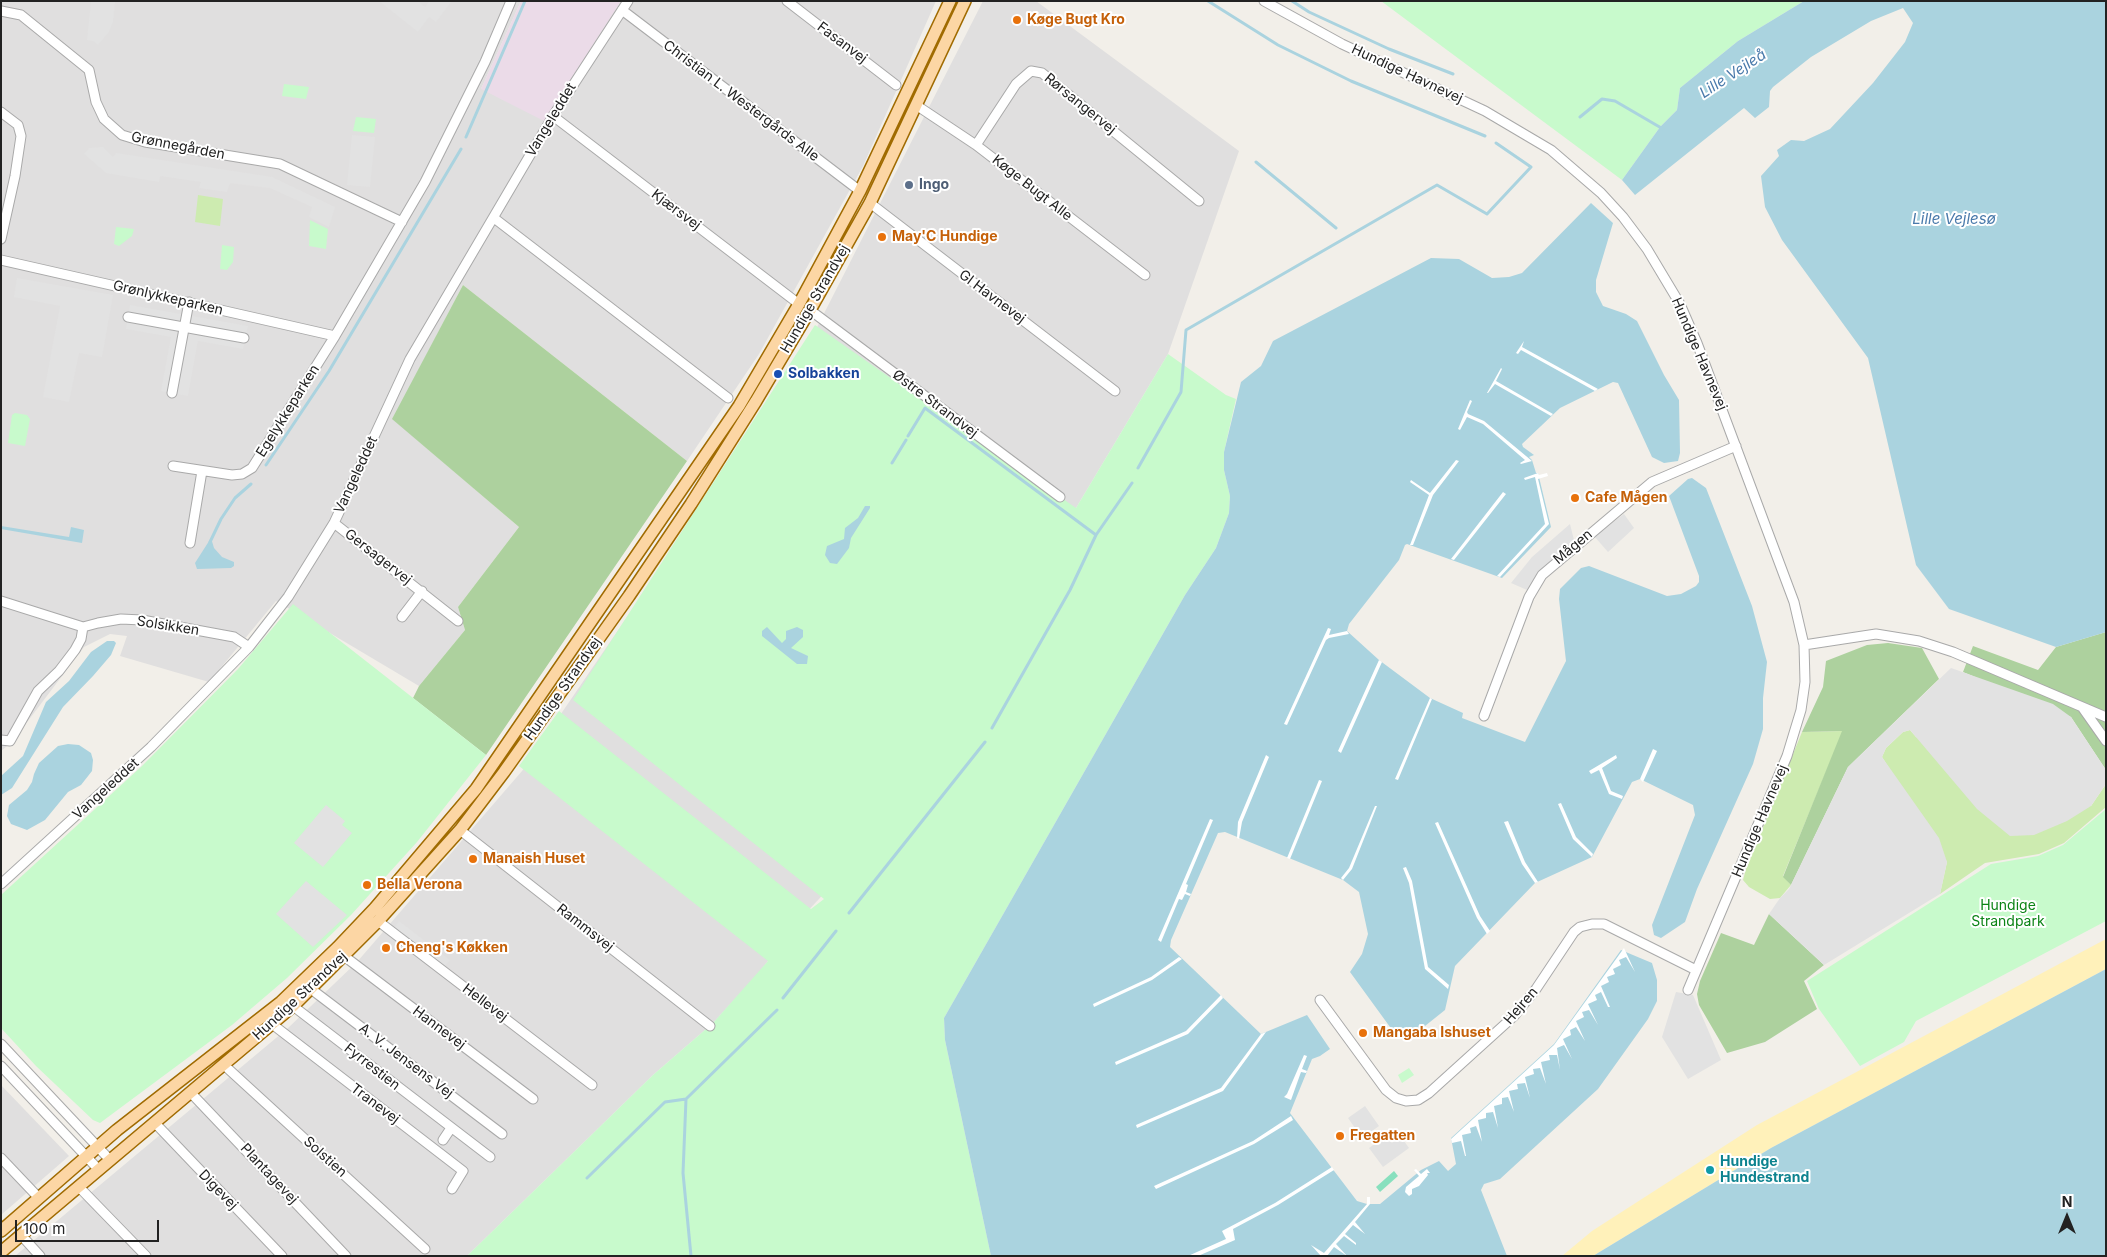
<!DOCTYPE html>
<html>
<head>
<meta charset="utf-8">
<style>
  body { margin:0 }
  #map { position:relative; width:2107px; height:1257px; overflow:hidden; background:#f2efe9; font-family:Inter,sans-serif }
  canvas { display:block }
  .frame { position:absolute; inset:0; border:2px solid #222; pointer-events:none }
  .north { position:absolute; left:2042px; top:1192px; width:50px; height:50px; -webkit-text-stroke:4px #fff; paint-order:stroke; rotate:0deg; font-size:14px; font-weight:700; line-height:20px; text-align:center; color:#222 }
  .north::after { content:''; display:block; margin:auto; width:18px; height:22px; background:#222; clip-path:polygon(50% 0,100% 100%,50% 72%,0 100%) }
  .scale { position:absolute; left:15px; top:1220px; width:144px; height:22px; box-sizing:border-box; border:2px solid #222; border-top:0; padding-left:6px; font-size:15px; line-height:18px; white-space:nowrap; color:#222; -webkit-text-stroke:4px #fff; paint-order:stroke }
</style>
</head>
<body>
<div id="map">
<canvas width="2107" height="1257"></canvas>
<div class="frame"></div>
<div class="north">N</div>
<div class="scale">100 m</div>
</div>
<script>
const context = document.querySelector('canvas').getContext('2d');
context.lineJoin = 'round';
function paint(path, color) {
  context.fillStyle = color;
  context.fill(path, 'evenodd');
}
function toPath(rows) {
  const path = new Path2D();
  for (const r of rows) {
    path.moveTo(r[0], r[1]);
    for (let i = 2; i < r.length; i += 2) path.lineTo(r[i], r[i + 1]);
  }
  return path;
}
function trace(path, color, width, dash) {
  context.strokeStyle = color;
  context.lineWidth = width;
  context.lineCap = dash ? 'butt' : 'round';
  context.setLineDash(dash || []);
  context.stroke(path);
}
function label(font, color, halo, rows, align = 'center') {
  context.font = font + ' Inter,sans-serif';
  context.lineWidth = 4;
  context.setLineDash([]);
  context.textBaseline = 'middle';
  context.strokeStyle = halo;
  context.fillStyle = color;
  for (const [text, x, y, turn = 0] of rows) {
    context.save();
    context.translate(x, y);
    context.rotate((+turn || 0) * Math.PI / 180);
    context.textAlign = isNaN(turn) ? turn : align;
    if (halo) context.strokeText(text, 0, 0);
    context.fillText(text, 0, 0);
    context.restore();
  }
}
paint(toPath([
  [1,1,521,1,481,89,615,9,621,1,936,1,863,166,759,354,687,461,463,285,393,419,519,527,458,607,465,630,419,686,276,601,209,682,120,656,127,636,110,634,84,647,12,742,1,751],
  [983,1,1036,1,1239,151,1168,354,1076,508,870,845,801,918,758,974,713,1023,653,1075,467,1256,15,1256,288,1028,357,962,522,771,638,601,811,339],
  [1,1085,69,1156,1,1215]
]), '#e0dfdf');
paint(toPath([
  [521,1,621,1,544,121,481,89]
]), '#ebdbe8');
paint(toPath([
  [198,195,223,199,220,226,195,222],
  [1910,730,1916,737,2091,806,2106,784,2106,807,2064,843,2039,854,1985,863,1940,894,1947,862,1882,757,1886,748,1903,732],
  [1843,731,1783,876,1791,885,1780,898,1770,899,1749,887,1743,880,1746,869,1802,732]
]), '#cdebb0');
paint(toPath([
  [463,285,687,461,486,755,413,698,419,686,465,630,458,607,519,527,392,419],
  [2106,632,2106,770,2071,717,1963,672,1973,646,2038,670,2056,647],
  [1888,643,1922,648,1939,679,1848,767,1791,885,1783,877,1842,731,1802,732,1823,687,1826,661,1867,645],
  [1769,914,1824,965,1804,981,1817,1009,1765,1042,1727,1053,1699,1005,1697,994,1700,981,1721,933,1754,945]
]), '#add19e');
paint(toPath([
  [2106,939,2106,969,1771,1148,1593,1256,1562,1256,1592,1231,1757,1125]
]), '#fff1ba');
paint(toPath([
  [1381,1,1804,1,1738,41,1680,88,1677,110,1660,127,1622,180],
  [284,84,309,87,306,99,282,96],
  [356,117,376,119,374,133,353,131],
  [310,220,328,229,326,249,309,246],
  [116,227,134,229,132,236,119,246,114,244],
  [222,245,234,247,233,262,227,270,220,269],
  [815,325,1076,508,1168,354,1226,395,1236,399,1224,452,1224,470,1230,496,1229,513,1216,548,1185,595,944,1018,945,1040,991,1256,467,1256,653,1075,713,1023,768,961,519,766,559,711,811,909,824,899,573,700],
  [15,413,27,415,30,419,25,446,8,443,12,415],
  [293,604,486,755,417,842,351,915,287,978,232,1025,100,1123,93,1120,36,1066,1,1028,1,895,142,766,238,669],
  [2106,809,2106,921,1916,1021,1904,1042,1860,1066,1819,1009,1807,981,1991,864,2038,856,2063,845],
  [1409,1068,1414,1075,1402,1083,1398,1075]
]), '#c8facc');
paint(toPath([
  [1394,1171,1398,1176,1380,1192,1376,1187]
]), '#88e0be');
paint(toPath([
  [91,1,115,1,113,22,109,32,98,45,93,41,87,40],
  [379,1,418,1,425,7,429,1,452,1,436,22,429,17,418,32],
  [352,135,375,137,370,187,347,185],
  [103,147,113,157,116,153,272,177,335,207,329,227,309,217,312,207,270,188,230,183,227,192,199,188,201,182,160,176,159,182,106,173,84,154,89,148],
  [17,278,113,295,102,357,79,353,69,402,43,397,60,306,14,297],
  [130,305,248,326,243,349,198,341,188,396,161,391,171,337,126,329],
  [1624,514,1634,528,1608,552,1594,536],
  [1570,524,1577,552,1556,566,1541,580,1534,593,1511,583,1532,557],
  [1951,668,2053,704,2071,717,2106,770,2106,784,2091,806,2067,821,2034,835,2010,836,1977,809,1910,730,1903,732,1886,748,1882,757,1939,838,1947,862,1940,894,1824,965,1769,914,1780,898,1789,889,1848,767],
  [326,805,345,821,342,825,352,833,323,867,294,843],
  [306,881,347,915,313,947,276,914],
  [399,921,450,960,445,966,394,928],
  [1676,992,1693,995,1721,1060,1688,1079,1662,1037],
  [1365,1106,1379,1126,1362,1138,1348,1118],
  [1399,1134,1409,1148,1383,1167,1369,1148,1386,1136,1392,1143]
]), '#e2e2e2');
paint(toPath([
  [1804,1,2106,1,2106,632,2056,647,1949,609,1916,565,1868,358,1782,240,1765,207,1761,176,1779,156,1777,150,1791,140,1804,141,1830,129,1873,83,1905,42,1913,23,1903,8,1871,21,1811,57,1773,87,1770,91,1769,107,1755,118,1744,108,1635,195,1622,180,1660,127,1677,110,1680,88,1738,41],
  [1591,203,1613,223,1596,280,1596,292,1603,306,1626,314,1637,321,1664,375,1679,400,1680,453,1678,461,1664,463,1652,457,1618,383,1613,382,1560,408,1522,444,1523,447,1534,455,1529,457,1532,460,1536,473,1538,473,1551,527,1502,578,1407,544,1405,545,1399,560,1349,624,1347,631,1379,660,1430,698,1463,713,1462,718,1525,742,1566,661,1559,599,1560,589,1581,568,1589,566,1667,596,1681,594,1696,586,1699,582,1699,576,1669,496,1688,479,1692,478,1706,488,1752,606,1767,662,1763,698,1763,729,1753,764,1697,889,1685,922,1661,938,1654,935,1652,925,1695,815,1693,805,1640,779,1632,782,1592,857,1535,883,1455,966,1445,1010,1410,1038,1398,1038,1350,972,1362,954,1368,934,1359,892,1343,880,1225,832,1218,833,1171,940,1170,947,1261,1034,1307,1015,1330,1049,1320,1056,1312,1059,1290,1113,1357,1201,1367,1204,1380,1204,1421,1170,1439,1161,1448,1171,1456,1164,1451,1138,1554,1044,1621,950,1652,963,1657,980,1657,1001,1648,1019,1598,1089,1500,1179,1484,1184,1481,1190,1507,1256,991,1256,945,1040,944,1018,1185,595,1216,548,1229,513,1230,496,1224,470,1224,452,1241,382,1261,366,1273,341,1431,258,1459,259,1492,278,1509,277,1522,273],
  [865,506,870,506,870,508,851,538,849,548,837,564,830,563,825,555,827,546,844,539,845,528,858,518],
  [1,526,69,537,71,527,84,530,82,543,1,529],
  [211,538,214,548,222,557,234,562,234,566,231,568,197,569,195,563],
  [767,627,782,643,786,639,786,631,797,627,803,630,803,637,791,648,808,656,807,664,797,664,762,636,762,631],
  [107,641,114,641,116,643,111,655,93,676,63,707,12,788,1,795,1,776,23,756,46,702,69,681,91,652],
  [68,744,79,745,91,753,93,760,92,771,81,785,68,792,45,820,27,830,11,824,7,816,9,805,27,790,32,782,34,774,39,763,58,746],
  [2106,969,2106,1256,1593,1256,1771,1148]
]), '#aad3df');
paint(toPath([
  [1524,341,1522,347,1598,389,1595,391,1521,350,1518,354,1516,353],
  [1501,368,1502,369,1496,381,1553,414,1551,416,1495,384,1488,393,1487,393],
  [1470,400,1472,401,1467,412,1468,414,1484,421,1532,461,1521,464,1520,463,1525,460,1483,424,1467,417,1460,430,1458,429],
  [1456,460,1459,461,1433,495,1413,545,1410,545,1429,495,1410,482,1411,480,1430,493],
  [1538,473,1539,475,1547,473,1548,476,1538,479,1549,524,1500,577,1497,576,1545,524,1535,477,1525,480,1524,478],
  [1503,492,1506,494,1454,560,1451,559],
  [1328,628,1331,629,1329,635,1347,631,1349,634,1329,638,1326,640,1287,725,1284,724],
  [1379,660,1382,662,1341,753,1338,751],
  [1430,698,1432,699,1398,780,1395,779],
  [1653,749,1657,751,1643,782,1640,779],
  [1266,755,1269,757,1242,822,1239,839,1237,838,1238,822],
  [1616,755,1617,758,1602,768,1611,791,1623,796,1622,799,1609,794,1599,770,1591,774,1589,771],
  [1319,780,1322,781,1290,859,1287,858],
  [1561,803,1576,837,1593,854,1592,857,1573,839,1558,804],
  [1375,806,1377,806,1352,869,1343,880,1341,878,1349,868],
  [1210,819,1213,820,1186,884,1188,885,1186,892,1191,894,1190,896,1185,894,1182,900,1179,899,1161,942,1158,940],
  [1508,821,1525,862,1538,882,1535,883,1522,864,1504,822],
  [1438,822,1480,916,1490,931,1487,934,1477,918,1435,823],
  [1406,867,1412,881,1428,967,1449,985,1448,989,1425,969,1409,883,1403,868],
  [1624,948,1635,972,1626,957,1619,960,1621,965,1613,969,1615,974,1607,977,1609,982,1601,986,1610,1007,1608,1007,1601,992,1595,995,1597,1000,1588,1004,1598,1025,1589,1010,1582,1012,1584,1017,1576,1021,1585,1041,1576,1027,1570,1030,1571,1035,1563,1039,1572,1059,1564,1045,1557,1048,1560,1070,1557,1055,1549,1055,1550,1060,1541,1062,1546,1084,1540,1068,1533,1069,1534,1074,1525,1077,1530,1098,1525,1083,1517,1084,1518,1089,1509,1091,1514,1112,1508,1097,1502,1098,1502,1104,1494,1106,1498,1128,1493,1112,1486,1113,1486,1118,1478,1120,1482,1142,1476,1126,1470,1128,1471,1133,1462,1135,1466,1156,1465,1156,1461,1141,1452,1143,1451,1139,1554,1045],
  [1179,957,1182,959,1152,980,1094,1007,1093,1004,1151,977],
  [1221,995,1223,998,1188,1034,1116,1065,1115,1062,1186,1031],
  [1266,1032,1223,1091,1137,1128,1136,1125,1221,1088,1261,1034],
  [1304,1055,1307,1056,1302,1069,1307,1071,1306,1073,1301,1072,1291,1100,1284,1097,1287,1094],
  [1291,1116,1293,1120,1254,1144,1156,1189,1154,1186,1253,1141],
  [1332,1167,1334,1170,1278,1205,1233,1229,1235,1240,1198,1256,1188,1256,1226,1239,1222,1231,1275,1203],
  [1416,1169,1421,1174,1427,1169,1430,1173,1427,1173,1428,1175,1419,1186,1412,1189,1412,1194,1409,1196,1405,1192,1406,1187,1419,1176,1414,1170],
  [1367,1197,1370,1197,1370,1204,1355,1222,1365,1234,1353,1225,1345,1234,1356,1243,1356,1245,1344,1236,1336,1244,1347,1256,1334,1247,1327,1256,1321,1256,1311,1245,1324,1253,1367,1204]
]), '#fff');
trace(toPath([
  [1208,1,1278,45,1351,81,1485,136],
  [1292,1,1309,12,1389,49,1453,74],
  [1580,117,1602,99,1615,101,1663,129],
  [466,137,525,1],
  [1256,162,1336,228],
  [908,436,925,408,1096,535],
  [892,463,906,440],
  [266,465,329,371,461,149],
  [1138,468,1181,392,1186,330,1437,185,1487,214,1531,167,1496,143],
  [210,542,221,519,235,498,251,484],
  [992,728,1070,590,1096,535,1132,483],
  [849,913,985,742],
  [783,998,836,931],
  [587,1178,665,1102,686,1099],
  [691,1256,683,1173,686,1099,777,1010]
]), '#aad3df', 3);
const minor = toPath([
  [787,1,896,85],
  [1264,1,1342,44,1485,111,1551,150,1601,193,1623,217,1647,249,1680,304,1697,343,1794,602,1804,645,1805,682,1801,710,1787,756,1688,990],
  [622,10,860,191],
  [1,11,21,15,89,70,96,102,104,119,122,135,145,142,280,164,402,222],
  [916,105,976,145,1145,275],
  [1,112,18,125,21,136,15,176,1,239],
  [553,116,799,304],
  [976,145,1016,84,1031,71,1042,73,1199,201],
  [870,203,1115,391],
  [494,218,728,398],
  [1,260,335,336],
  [810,310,1060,497],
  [128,317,244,338],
  [172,393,189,302],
  [173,466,232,475,242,474,252,468,335,336,425,182,485,62,511,1],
  [334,523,458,621],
  [190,543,202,471],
  [1,601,83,627],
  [402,617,422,591],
  [83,627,98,623,121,619,142,620,234,637,249,647],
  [1804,645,1876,634,1919,641,1953,652,2106,717],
  [2082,707,2106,741],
  [1484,716,1529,597,1542,575,1652,482,1736,446],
  [1,740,10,741,38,691,59,671,75,650,81,639,83,627],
  [460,830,710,1026],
  [1,884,151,747,249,647,288,597,334,523,410,359,553,116,628,1],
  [378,921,592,1085],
  [344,956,533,1099],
  [311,989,502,1134],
  [1320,1000,1386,1090,1396,1098,1406,1101,1418,1100,1429,1093,1514,1016,1536,989,1574,932,1580,927,1592,924,1604,924,1696,970],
  [293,1006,490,1157],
  [272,1024,463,1171,452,1189],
  [1,1044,110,1160],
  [224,1065,425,1249],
  [1,1066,99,1170],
  [191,1093,346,1256],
  [155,1123,282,1256],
  [443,1140,451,1128],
  [1,1158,38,1197],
  [79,1187,146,1256],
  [21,1235,40,1256]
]);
const major = toPath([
  [1,1231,117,1130,281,1002,338,947,375,908,476,789,739,406,799,304,860,191,950,1],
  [1,1252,293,1006,378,921,460,830,504,772,629,596,691,504,756,401,810,310,870,203,965,1]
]);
trace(minor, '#a9a9a9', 11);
trace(major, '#a06b00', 14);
trace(minor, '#fff', 9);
trace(major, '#fcd6a4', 11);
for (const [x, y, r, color] of [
  [1017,20,5,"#e8710a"],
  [909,185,5,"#5c6f8a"],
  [882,237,5,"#e8710a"],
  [778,374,5,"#1a4fb4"],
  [1575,498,5,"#e8710a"],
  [473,859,5,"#e8710a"],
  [367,885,5,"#e8710a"],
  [386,948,5,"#e8710a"],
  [1363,1033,5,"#e8710a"],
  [1340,1136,5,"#e8710a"],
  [1710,1170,5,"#0f9aa8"]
]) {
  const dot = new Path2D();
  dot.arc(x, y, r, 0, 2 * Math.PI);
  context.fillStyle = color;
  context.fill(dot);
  trace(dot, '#fff', 2);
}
label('bold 14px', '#c56008', '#fff', [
  ["Køge Bugt Kro",1027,20],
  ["May'C Hundige",892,237],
  ["Cafe Mågen",1585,498],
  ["Manaish Huset",483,859],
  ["Bella Verona",377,885],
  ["Cheng's Køkken",396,948],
  ["Mangaba Ishuset",1373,1033],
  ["Fregatten",1350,1136]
], 'left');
label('14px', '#222', '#fff', [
  ["Fasanvej",842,43,37],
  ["Hundige Havnevej",1407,74,25],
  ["Christian L. Westergårds Alle",741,101,37],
  ["Rørsangervej",1080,104,39],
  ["Vangeleddet",551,120,-59],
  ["Grønnegården",178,146,11],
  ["Køge Bugt Alle",1032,188,38],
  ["Kjærsvej",676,210,37],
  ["Gl Havnevej",992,297,37],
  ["Grønlykkeparken",168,298,13],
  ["Hundige Strandvej",815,299,-60],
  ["Hundige Havnevej",1699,354,67],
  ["Østre Strandvej",935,404,37],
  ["Egelykkeparken",288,411,-58],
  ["Vangeleddet",356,475,-65],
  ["Mågen",1573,547,-40],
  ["Gersagervej",378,557,38],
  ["Solsikken",168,626,9],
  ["Hundige Strandvej",563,689,-55],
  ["Vangeleddet",106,789,-42],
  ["Hundige Havnevej",1760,821,-67],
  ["Rammsvej",585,928,38],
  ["Hundige Strandvej",300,996,-43],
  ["Hellevej",485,1003,37],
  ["Hejren",1521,1006,-49],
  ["Hannevej",439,1028,37],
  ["A. V. Jensens Vej",406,1061,37],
  ["Fyrrestien",372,1067,38],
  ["Tranevej",375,1104,37],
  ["Solstien",325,1157,42],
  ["Plantagevej",269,1174,47],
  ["Digevej",218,1190,46]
]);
label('bold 14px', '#4e5e75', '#fff', [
  ["Ingo",919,185]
], 'left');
label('bold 14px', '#164399', '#fff', [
  ["Solbakken",788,374]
], 'left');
label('14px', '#0c8416', '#fff', [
  ["Hundige",2008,906],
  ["Strandpark",2008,922]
]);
label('bold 14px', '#0d838f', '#fff', [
  ["Hundige",1720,1162],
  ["Hundestrand",1720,1178]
], 'left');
label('italic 15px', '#4a7aab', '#fff', [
  ["Lille Vejleå",1733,74,-33],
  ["Lille Vejlesø",1954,219]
]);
</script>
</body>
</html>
